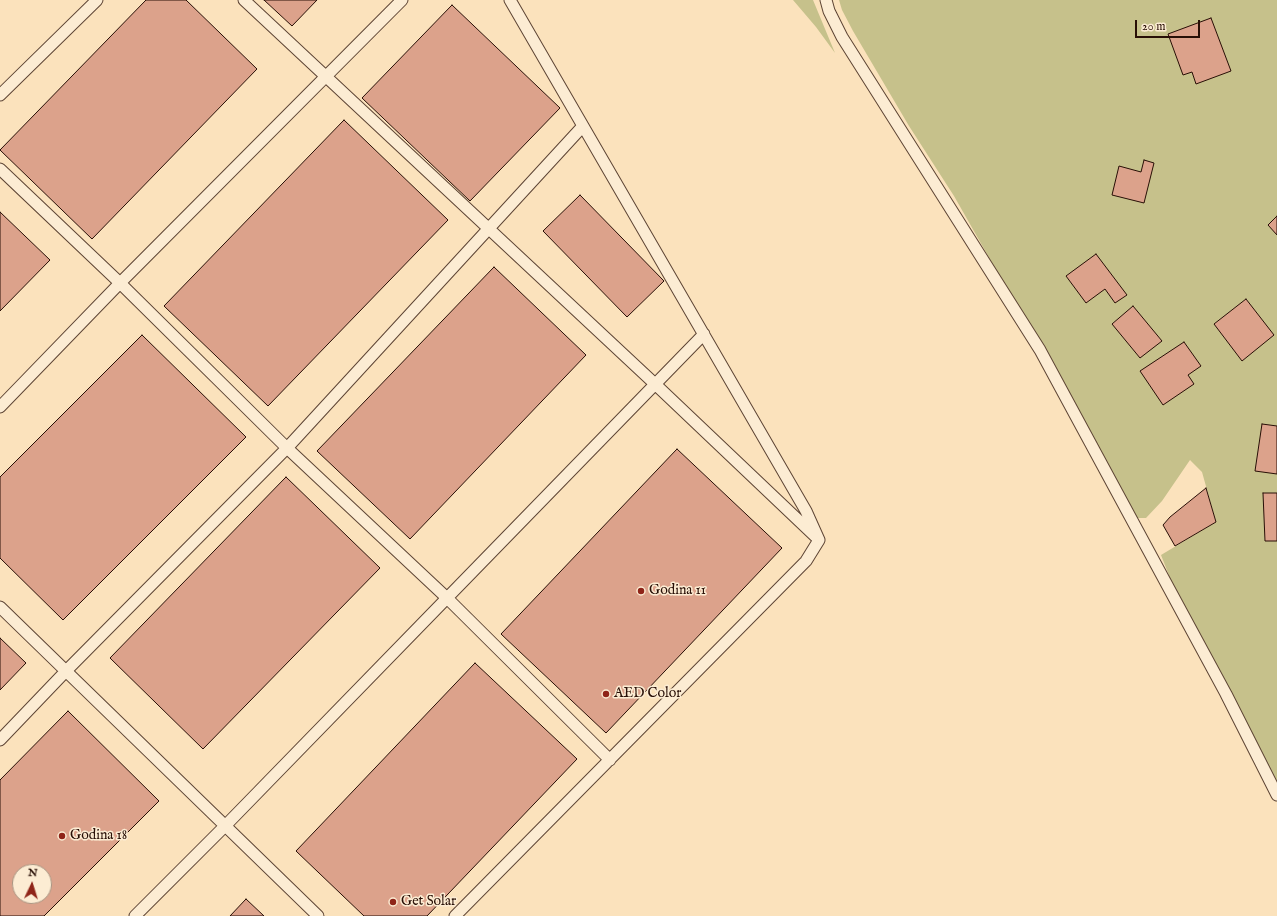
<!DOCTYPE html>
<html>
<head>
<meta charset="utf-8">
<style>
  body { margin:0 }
  #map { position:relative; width:1277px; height:916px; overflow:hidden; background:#fbe2bc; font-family:"IM FELL English",serif }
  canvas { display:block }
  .north { position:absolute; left:12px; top:864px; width:40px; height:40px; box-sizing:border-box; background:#fcecd3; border:1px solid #a79481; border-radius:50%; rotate:4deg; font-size:11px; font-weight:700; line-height:16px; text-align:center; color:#280f06 }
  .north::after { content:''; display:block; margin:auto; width:14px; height:18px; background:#8f2418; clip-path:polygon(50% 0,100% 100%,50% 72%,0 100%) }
  .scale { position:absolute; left:1135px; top:20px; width:65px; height:18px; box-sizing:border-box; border:2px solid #280f06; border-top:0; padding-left:5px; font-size:12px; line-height:14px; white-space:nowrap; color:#280f06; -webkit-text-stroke:3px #fcecd3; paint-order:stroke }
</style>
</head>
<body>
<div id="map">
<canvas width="1277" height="916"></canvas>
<div class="north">N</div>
<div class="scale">20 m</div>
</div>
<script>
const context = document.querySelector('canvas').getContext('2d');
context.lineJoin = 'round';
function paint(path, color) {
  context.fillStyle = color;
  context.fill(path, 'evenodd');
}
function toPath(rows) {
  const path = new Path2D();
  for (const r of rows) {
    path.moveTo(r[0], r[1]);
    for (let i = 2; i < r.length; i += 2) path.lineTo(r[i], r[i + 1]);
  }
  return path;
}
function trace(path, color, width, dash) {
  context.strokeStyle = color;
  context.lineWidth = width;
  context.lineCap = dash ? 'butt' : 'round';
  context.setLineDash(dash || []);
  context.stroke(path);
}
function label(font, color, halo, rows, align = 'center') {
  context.font = font + ' "IM FELL English",serif';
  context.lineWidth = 3;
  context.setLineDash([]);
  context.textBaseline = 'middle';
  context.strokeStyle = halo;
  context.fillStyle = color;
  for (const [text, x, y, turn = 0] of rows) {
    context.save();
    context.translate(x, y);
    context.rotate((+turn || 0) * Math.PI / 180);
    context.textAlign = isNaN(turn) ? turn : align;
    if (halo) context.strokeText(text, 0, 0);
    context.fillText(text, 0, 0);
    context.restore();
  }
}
paint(toPath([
  [793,0,813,0,835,53,816,27],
  [839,0,1277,0,1277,795,1165,591,1170,578,1161,555,1216,522,1202,472,1190,460,1162,501,1146,518,1137,518,954,196,909,126,853,31,842,10]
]), '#c6c18b');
const building = toPath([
  [146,0,186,0,257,69,92,239,0,150,146,0],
  [264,0,317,0,292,26,264,0],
  [452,5,560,108,470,201,362,98,452,5],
  [1211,18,1231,71,1196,84,1192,72,1183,75,1168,34,1211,18],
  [344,120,448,220,268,406,164,306,344,120],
  [1144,160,1154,163,1144,203,1112,195,1119,166,1141,172,1144,160],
  [580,195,664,281,627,317,543,231,580,195],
  [0,212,50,260,0,311,0,212],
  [1277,216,1277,235,1268,225,1277,216],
  [1096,254,1127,295,1115,303,1105,289,1086,303,1066,276,1096,254],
  [494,267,586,355,410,539,317,451,494,267],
  [1246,299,1274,335,1242,361,1214,324,1246,299],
  [1133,306,1162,341,1140,358,1112,324,1133,306],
  [142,335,246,437,63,620,0,558,0,477,142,335],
  [1184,342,1201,366,1188,375,1194,384,1163,405,1140,371,1184,342],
  [1262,424,1277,426,1277,474,1255,471,1262,424],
  [677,449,782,548,606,733,501,634,677,449],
  [286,477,380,568,203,749,110,658,286,477],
  [1206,488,1216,522,1175,546,1163,525,1170,517,1206,488],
  [1263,493,1277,493,1277,541,1265,541,1263,493],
  [0,638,26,663,0,690,0,638],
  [475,663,577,759,427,916,364,916,296,851,475,663],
  [68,711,159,801,44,916,0,916,0,780,68,711],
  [20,872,44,872,44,896,20,896,20,872],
  [246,899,264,916,230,916,246,899]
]);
paint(building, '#dca28b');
trace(building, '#280f06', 1);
const lane = toPath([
  [244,0,655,384,815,536],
  [826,0,829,11,842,37,1040,350,1226,694,1277,795],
  [0,95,97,0],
  [0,169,120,283,287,448,447,598,610,760],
  [0,407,120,283,402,0],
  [0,607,318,916],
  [0,740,66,671,287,448,583,126],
  [135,916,226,825,447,598,704,334],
  [455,916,806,561,819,540,806,511,510,0]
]);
trace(lane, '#5d4434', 13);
trace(lane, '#fcecd3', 11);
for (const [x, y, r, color] of [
  [641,591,4,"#8f2418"],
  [606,694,4,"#8f2418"],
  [62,836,4,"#8f2418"],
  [393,902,4,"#8f2418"]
]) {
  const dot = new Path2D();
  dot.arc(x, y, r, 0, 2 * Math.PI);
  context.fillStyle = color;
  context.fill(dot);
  trace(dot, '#fcecd3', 1.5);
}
label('14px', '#280f06', '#fcecd3', [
  ["Godina 11",649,591],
  ["AED Color",614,694],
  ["Godina 18",70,836],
  ["Get Solar",401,902]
], 'left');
</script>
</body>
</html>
